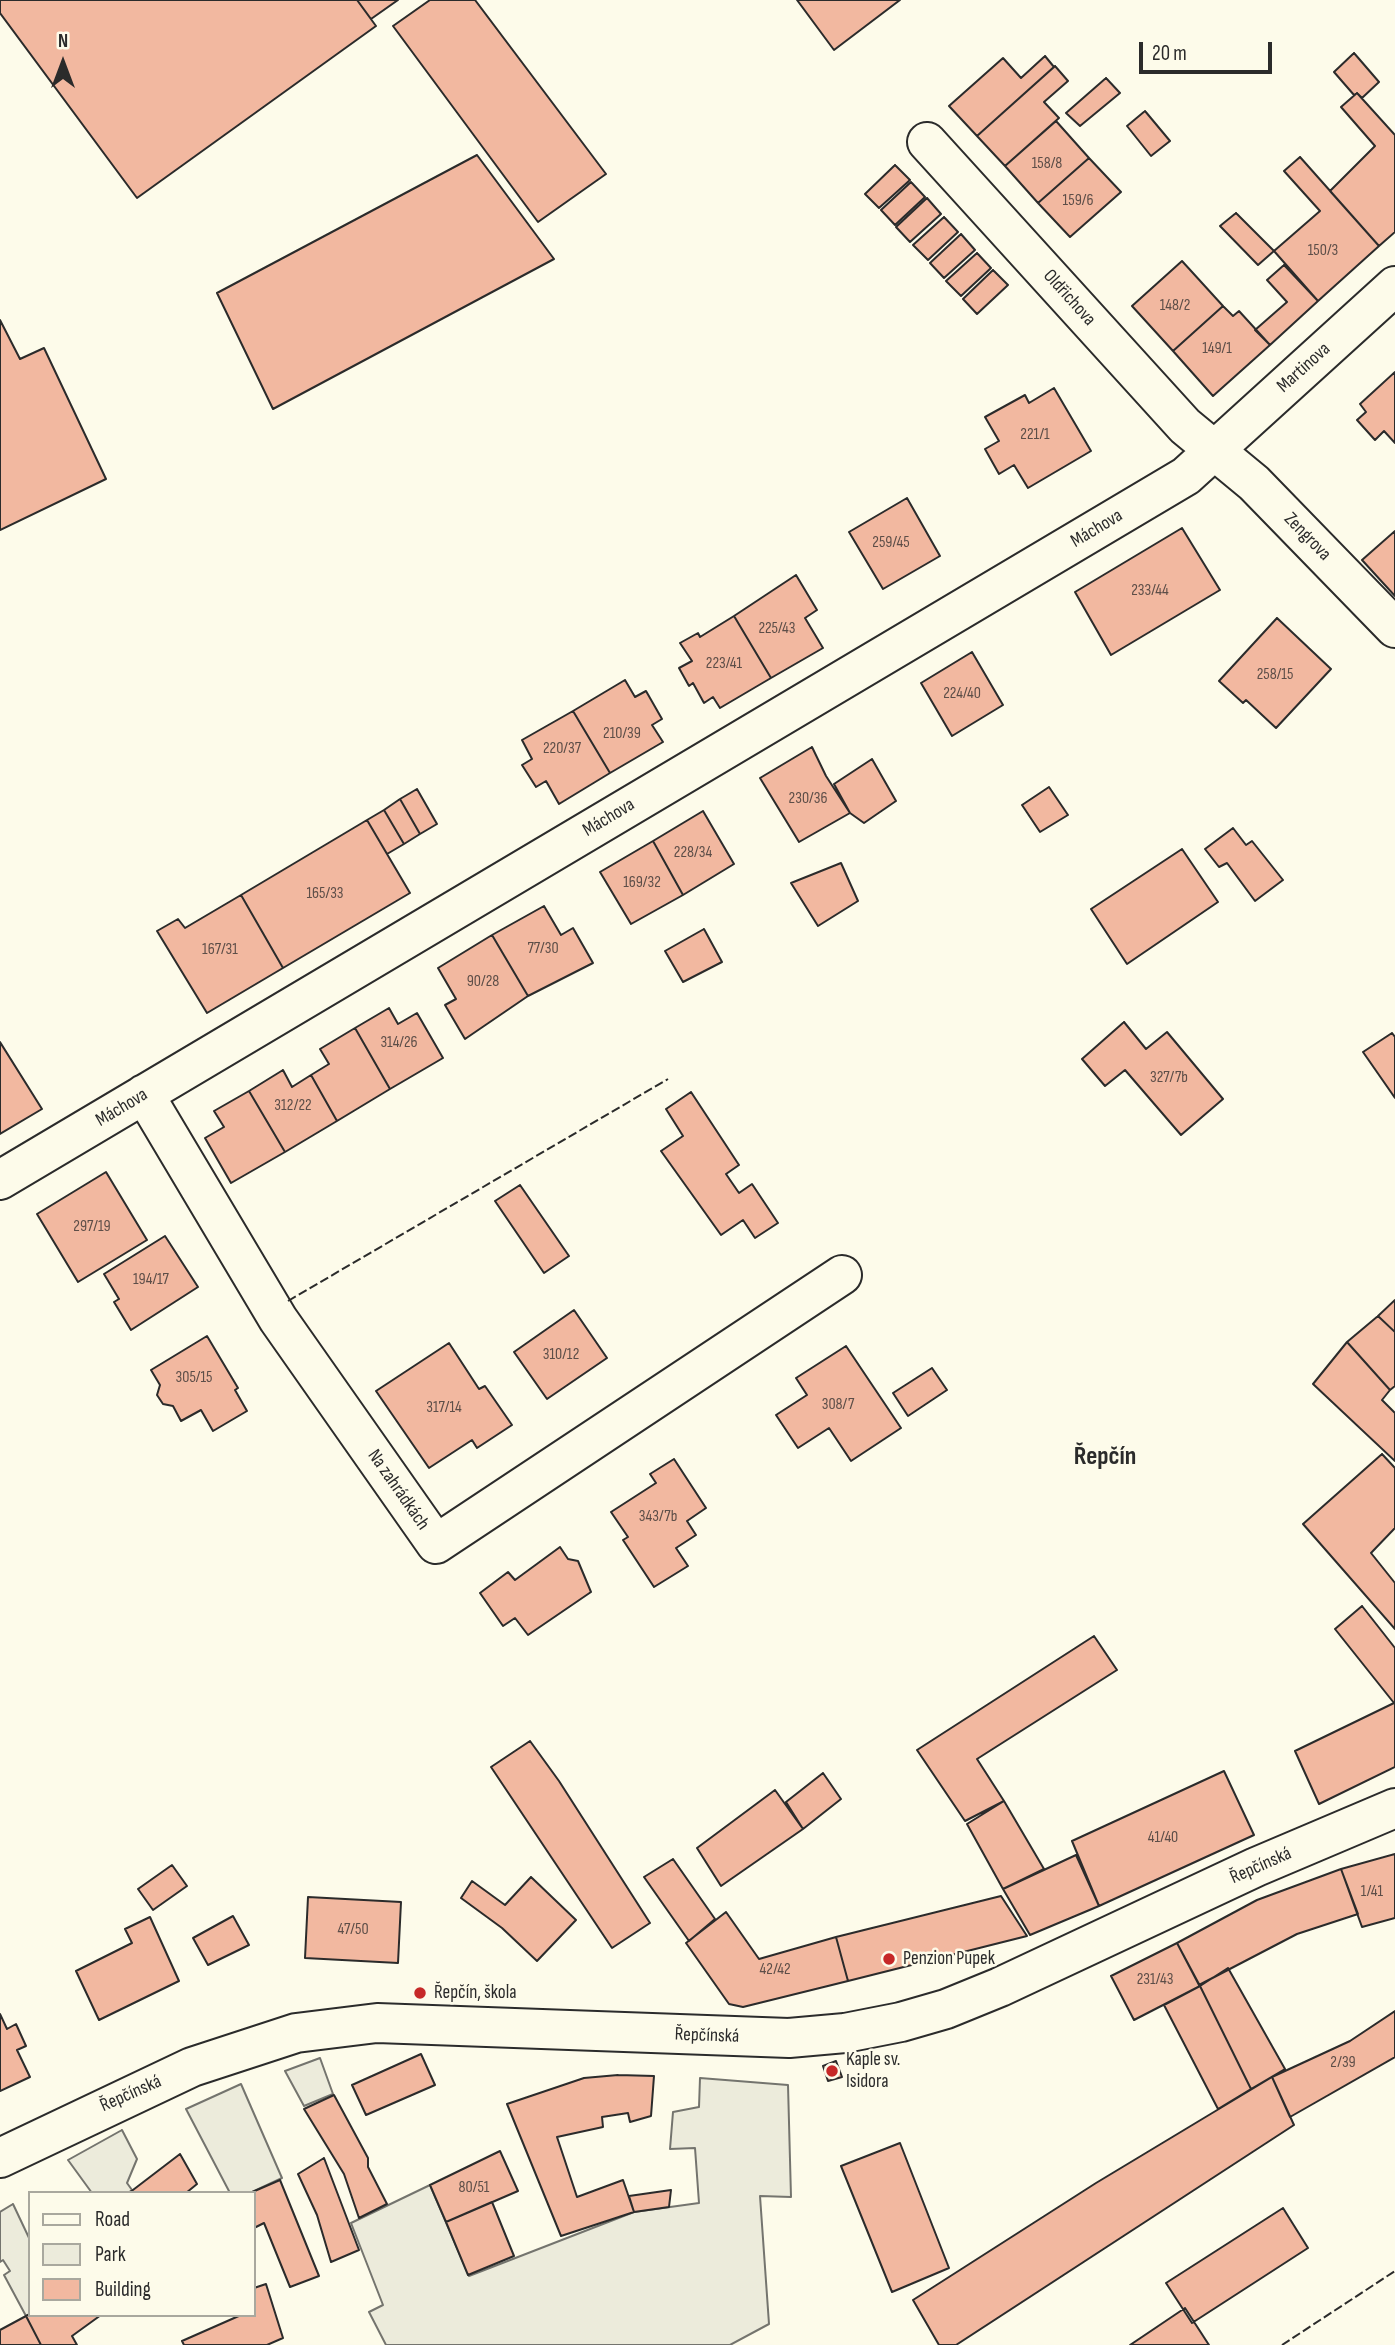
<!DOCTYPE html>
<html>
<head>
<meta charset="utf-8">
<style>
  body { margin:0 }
  #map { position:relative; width:1395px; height:2345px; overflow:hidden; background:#fdfbea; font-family:"Sofia Sans Condensed",sans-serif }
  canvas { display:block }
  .legend { position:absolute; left:28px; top:2191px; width:228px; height:126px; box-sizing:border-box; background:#fdfbea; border:2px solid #a9a89e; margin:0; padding:9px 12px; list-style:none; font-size:21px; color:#2b2b2b }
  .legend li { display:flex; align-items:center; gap:14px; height:35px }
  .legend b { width:35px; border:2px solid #a9a89e }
  .north { position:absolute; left:28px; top:28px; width:70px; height:70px; -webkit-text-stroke:5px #fdfbea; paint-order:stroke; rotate:0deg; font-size:19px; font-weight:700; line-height:28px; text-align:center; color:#2b2b2b }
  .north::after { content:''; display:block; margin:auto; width:24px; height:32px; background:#2b2b2b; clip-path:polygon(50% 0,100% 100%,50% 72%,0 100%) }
  .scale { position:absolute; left:1139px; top:42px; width:133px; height:32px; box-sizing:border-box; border:4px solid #2b2b2b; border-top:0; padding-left:9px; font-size:21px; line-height:24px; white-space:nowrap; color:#2b2b2b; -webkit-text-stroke:5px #fdfbea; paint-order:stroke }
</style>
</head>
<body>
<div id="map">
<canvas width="1395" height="2345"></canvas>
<ul class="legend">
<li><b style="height:9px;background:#fdfbea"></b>Road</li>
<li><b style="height:19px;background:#ecebdb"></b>Park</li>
<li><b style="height:19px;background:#f2b8a0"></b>Building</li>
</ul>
<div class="north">N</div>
<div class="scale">20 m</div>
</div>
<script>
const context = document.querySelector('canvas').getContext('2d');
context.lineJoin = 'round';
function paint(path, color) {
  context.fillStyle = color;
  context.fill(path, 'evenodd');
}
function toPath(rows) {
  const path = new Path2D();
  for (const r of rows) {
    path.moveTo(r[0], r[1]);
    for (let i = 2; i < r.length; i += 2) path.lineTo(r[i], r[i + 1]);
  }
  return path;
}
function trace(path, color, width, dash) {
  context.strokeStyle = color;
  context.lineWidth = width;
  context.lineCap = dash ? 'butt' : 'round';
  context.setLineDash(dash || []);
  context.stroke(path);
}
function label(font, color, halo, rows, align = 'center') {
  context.font = font + ' "Sofia Sans Condensed",sans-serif';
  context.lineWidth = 5;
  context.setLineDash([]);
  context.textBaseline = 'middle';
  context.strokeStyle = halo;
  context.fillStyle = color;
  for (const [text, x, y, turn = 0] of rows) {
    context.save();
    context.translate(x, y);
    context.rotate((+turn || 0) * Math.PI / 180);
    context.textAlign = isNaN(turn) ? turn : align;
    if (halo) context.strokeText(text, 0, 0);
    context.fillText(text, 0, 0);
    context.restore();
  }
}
const green = toPath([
  [320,2058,333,2094,304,2106,285,2071,320,2058],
  [700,2078,788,2085,791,2197,760,2196,769,2324,730,2345,386,2345,369,2312,383,2305,351,2223,430,2185,469,2276,634,2212,699,2203,695,2148,670,2149,673,2112,699,2107,700,2078],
  [241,2084,282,2178,250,2193,230,2193,186,2109,241,2084],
  [122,2130,137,2159,127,2183,132,2190,128,2193,92,2193,68,2160,122,2130],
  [13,2204,30,2240,30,2314,26,2316,4,2275,10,2271,3,2260,0,2262,0,2212,13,2204]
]);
paint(green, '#ecebdb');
trace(green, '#74746e', 2);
const building = toPath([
  [0,0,357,0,376,26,137,198,0,13,0,0],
  [357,0,398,0,371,19,357,0],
  [430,0,475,0,606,174,538,222,393,26,430,0],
  [797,0,900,0,834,50,797,0],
  [1354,53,1379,82,1362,98,1357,93,1354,95,1334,72,1354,53],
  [1045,56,1054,67,977,136,949,106,1003,58,1021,78,1045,56],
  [1055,66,1068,81,1044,102,1059,118,1005,166,977,136,1055,66],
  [1106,78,1120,93,1080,126,1066,113,1106,78],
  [1357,93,1395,135,1395,232,1379,246,1330,191,1375,146,1341,107,1357,93],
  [1145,111,1170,141,1151,156,1127,126,1145,111],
  [1056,121,1089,158,1038,203,1005,166,1056,121],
  [477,155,554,259,273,409,217,293,477,155],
  [1300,157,1379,246,1318,301,1274,251,1320,211,1284,171,1300,157],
  [1089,158,1121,192,1070,237,1038,203,1089,158],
  [895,165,910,180,879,208,865,194,895,165],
  [911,182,925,197,895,225,881,210,911,182],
  [927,198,941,214,910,242,896,227,927,198],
  [1236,213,1274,251,1258,265,1220,226,1236,213],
  [944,217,958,232,928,260,913,245,944,217],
  [961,234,975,250,944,278,930,263,961,234],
  [977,253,991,268,961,296,946,281,977,253],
  [1182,261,1223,306,1173,351,1132,306,1182,261],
  [1284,265,1318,301,1270,345,1255,330,1287,302,1267,280,1284,265],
  [993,270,1008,285,977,314,963,299,993,270],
  [1223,306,1233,316,1239,311,1270,345,1213,396,1173,351,1223,306],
  [0,320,20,359,44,348,106,479,0,530,0,320],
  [1395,372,1395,443,1384,431,1375,440,1357,420,1366,412,1360,404,1395,372],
  [1054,388,1091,451,1028,488,1014,465,999,474,985,449,999,441,985,417,1025,395,1029,403,1054,388],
  [907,498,940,556,883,589,849,532,907,498],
  [1182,528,1220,590,1111,655,1075,592,1182,528],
  [1395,531,1395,596,1362,560,1395,531],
  [796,575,817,610,805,618,823,648,771,678,734,616,796,575],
  [734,616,771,678,720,708,713,697,704,703,693,683,689,686,679,668,692,661,680,643,698,633,700,637,734,616],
  [1277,618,1331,669,1276,728,1246,700,1243,703,1219,681,1277,618],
  [972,652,1003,705,952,736,921,683,972,652],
  [625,680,635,697,646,691,662,719,652,725,663,742,610,773,573,711,625,680],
  [573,711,610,773,559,804,546,781,536,787,522,765,532,759,522,740,573,711],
  [812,747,826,776,850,813,799,842,760,778,812,747],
  [872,759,896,801,864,823,850,813,834,784,872,759],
  [1049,787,1068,815,1040,832,1022,805,1049,787],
  [417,789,437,824,420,834,400,799,417,789],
  [400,799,420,834,404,844,384,810,400,799],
  [384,810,404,844,387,854,367,820,384,810],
  [703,811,734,864,683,895,653,841,703,811],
  [367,820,410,893,283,968,241,895,367,820],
  [1233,828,1246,845,1252,841,1283,880,1255,901,1227,863,1219,867,1205,849,1233,828],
  [653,841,683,895,631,924,600,872,653,841],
  [1182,849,1218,902,1127,964,1091,909,1182,849],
  [841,863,858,901,818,926,791,883,841,863],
  [241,895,283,968,207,1013,157,931,178,919,185,928,241,895],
  [544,906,561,935,573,928,593,963,528,996,492,935,544,906],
  [704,929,722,962,683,982,665,951,704,929],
  [492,935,528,996,465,1039,445,1005,456,999,438,968,492,935],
  [389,1008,398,1024,417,1013,443,1058,390,1089,355,1028,389,1008],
  [1124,1022,1146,1049,1167,1032,1223,1099,1181,1135,1125,1070,1105,1086,1082,1059,1124,1022],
  [355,1028,390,1089,337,1121,311,1075,329,1064,320,1049,355,1028],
  [1392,1033,1395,1037,1395,1098,1363,1052,1392,1033],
  [0,1042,42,1109,0,1134,0,1042],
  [283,1070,292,1087,311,1075,337,1121,285,1152,249,1091,283,1070],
  [249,1091,285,1152,231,1183,205,1138,224,1127,214,1111,249,1091],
  [691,1092,739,1165,726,1174,739,1193,752,1184,778,1223,755,1238,743,1220,721,1235,661,1151,683,1136,666,1109,691,1092],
  [106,1172,147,1240,78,1282,37,1214,106,1172],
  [520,1185,569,1256,544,1273,495,1201,520,1185],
  [165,1236,198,1287,131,1330,114,1302,119,1299,104,1274,165,1236],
  [1395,1300,1395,1332,1378,1316,1395,1300],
  [574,1310,607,1358,547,1399,514,1352,574,1310],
  [1378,1316,1395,1332,1395,1386,1390,1390,1347,1342,1378,1316],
  [207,1336,238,1388,235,1390,247,1411,213,1431,201,1410,181,1421,173,1406,163,1404,157,1395,160,1385,151,1370,207,1336],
  [1347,1342,1390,1390,1382,1400,1395,1413,1395,1461,1313,1384,1347,1342],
  [449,1343,479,1389,485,1386,512,1425,477,1448,472,1440,429,1468,376,1391,449,1343],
  [846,1346,901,1428,851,1461,829,1428,798,1448,776,1415,807,1395,796,1378,846,1346],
  [932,1368,947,1390,908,1416,893,1393,932,1368],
  [1382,1454,1395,1468,1395,1528,1371,1553,1395,1583,1395,1629,1303,1524,1382,1454],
  [674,1459,706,1508,687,1521,696,1535,676,1548,688,1566,654,1587,623,1540,628,1537,611,1512,656,1483,650,1474,674,1459],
  [560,1547,568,1559,578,1561,591,1592,528,1635,515,1618,503,1626,480,1593,508,1572,515,1580,560,1547],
  [1362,1606,1395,1648,1395,1767,1319,1804,1295,1751,1394,1703,1335,1629,1362,1606],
  [1094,1636,1117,1670,977,1759,1004,1801,965,1821,917,1750,1094,1636],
  [530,1741,559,1781,650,1923,612,1948,491,1767,530,1741],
  [1224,1771,1254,1835,1099,1906,1072,1841,1224,1771],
  [823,1773,841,1799,803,1829,786,1802,823,1773],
  [775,1790,803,1829,721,1886,697,1848,775,1790],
  [1004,1801,1044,1869,1003,1889,967,1824,1004,1801],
  [1395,1854,1395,1918,1362,1927,1341,1869,1395,1854],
  [1076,1855,1099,1906,1030,1935,1003,1889,1076,1855],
  [673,1859,715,1919,689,1941,644,1877,673,1859],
  [172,1865,187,1886,153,1910,138,1889,172,1865],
  [1341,1869,1358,1914,1297,1934,1199,1985,1177,1943,1257,1900,1341,1869],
  [531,1877,576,1920,537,1961,502,1928,461,1898,472,1881,505,1905,531,1877],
  [1001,1896,1027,1936,848,1981,836,1937,1001,1896],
  [308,1897,401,1902,398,1963,305,1958,308,1897],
  [726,1912,759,1959,836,1937,848,1981,743,2007,729,2004,686,1943,726,1912],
  [233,1916,249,1945,208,1965,193,1938,233,1916],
  [150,1917,179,1981,99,2020,76,1971,132,1943,125,1929,150,1917],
  [1177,1943,1200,1986,1134,2020,1111,1976,1177,1943],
  [1228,1968,1285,2069,1251,2089,1200,1986,1228,1968],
  [1200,1986,1251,2089,1218,2109,1164,2005,1200,1986],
  [1395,2011,1395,2057,1290,2117,1272,2077,1350,2041,1395,2011],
  [0,2014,7,2029,16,2024,26,2046,17,2050,30,2077,0,2091,0,2014],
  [421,2054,435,2085,366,2115,352,2085,421,2054],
  [836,2061,842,2077,828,2081,823,2066,836,2061],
  [618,2075,654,2076,651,2116,630,2122,628,2113,602,2117,603,2127,557,2137,577,2197,623,2180,634,2212,561,2236,507,2104,584,2078,618,2075],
  [1272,2077,1294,2125,956,2345,939,2345,913,2300,1096,2183,1272,2077],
  [334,2095,368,2158,368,2167,387,2204,359,2218,344,2174,304,2109,334,2095],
  [900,2143,949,2268,892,2292,841,2166,900,2143],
  [500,2151,518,2191,446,2222,430,2185,500,2151],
  [180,2154,197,2184,186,2193,129,2193,180,2154],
  [324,2158,359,2250,331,2262,317,2215,298,2174,324,2158],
  [280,2180,319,2276,290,2287,264,2223,254,2228,254,2193,250,2193,280,2180],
  [671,2190,669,2207,634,2212,629,2196,671,2190],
  [492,2202,514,2256,468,2275,446,2222,492,2202],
  [1283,2208,1308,2248,1192,2323,1166,2283,1283,2208],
  [266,2284,283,2338,267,2345,184,2345,182,2341,241,2315,254,2315,254,2288,266,2284],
  [1185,2308,1209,2345,1130,2345,1185,2308],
  [30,2314,30,2315,101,2315,72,2336,77,2345,41,2345,26,2316,30,2314],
  [26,2316,41,2345,0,2345,0,2330,26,2316]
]);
paint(building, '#f2b8a0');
trace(building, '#2b2b2b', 2);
const minor = toPath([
  [927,142,1185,426,1254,483,1395,628],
  [144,1094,278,1319,436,1544,842,1275],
  [0,1180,1186,476,1395,286],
  [0,2158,192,2067,296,2033,377,2023,789,2038,845,2033,901,2022,946,2009,1000,1987,1256,1867,1395,1808]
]);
trace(minor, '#2b2b2b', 42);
trace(minor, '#fdfbea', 38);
trace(toPath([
  [288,1301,668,1079],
  [1282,2345,1395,2271]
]), '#2b2b2b', 2, [9, 3.5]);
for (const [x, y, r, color] of [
  [889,1959,7,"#c62828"],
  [420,1993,7,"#c62828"],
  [832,2071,7,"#c62828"]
]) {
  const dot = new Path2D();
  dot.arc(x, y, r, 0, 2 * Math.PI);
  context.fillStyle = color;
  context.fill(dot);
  trace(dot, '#fdfbea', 2.5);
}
label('16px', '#5d4e48', null, [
  ["158/8",1047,164],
  ["159/6",1078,201],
  ["150/3",1323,251],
  ["148/2",1175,306],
  ["149/1",1217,349],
  ["221/1",1035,435],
  ["259/45",891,543],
  ["233/44",1150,591],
  ["225/43",777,629],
  ["223/41",724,664],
  ["258/15",1275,675],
  ["224/40",962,694],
  ["210/39",622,734],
  ["220/37",562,749],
  ["230/36",808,799],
  ["228/34",693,853],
  ["169/32",642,883],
  ["165/33",325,894],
  ["77/30",543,949],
  ["167/31",220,950],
  ["90/28",483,982],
  ["314/26",399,1043],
  ["327/7b",1169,1078],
  ["312/22",293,1106],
  ["297/19",92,1227],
  ["194/17",151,1280],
  ["310/12",561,1355],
  ["305/15",194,1378],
  ["308/7",838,1405],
  ["317/14",444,1408],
  ["343/7b",658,1517],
  ["41/40",1163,1838],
  ["1/41",1372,1892],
  ["47/50",353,1930],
  ["42/42",775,1970],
  ["231/43",1155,1980],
  ["2/39",1343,2063],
  ["80/51",474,2188]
]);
label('19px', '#2b2b2b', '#fdfbea', [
  ["Oldřichova",1069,298,48],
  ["Martinova",1304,368,-42],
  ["Máchova",1097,529,-31],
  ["Zengrova",1307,537,46],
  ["Máchova",609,818,-31],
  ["Máchova",122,1108,-31],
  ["Na zahrádkách",398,1490,55],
  ["Řepčínská",1261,1866,-24],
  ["Řepčínská",707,2036,2],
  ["Řepčínská",131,2094,-24]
]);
label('19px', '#2b2b2b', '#fdfbea', [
  ["Penzion Pupek",903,1959],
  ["Řepčín, škola",434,1993],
  ["Kaple sv.",846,2060],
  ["Isidora",846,2082]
], 'left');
label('bold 26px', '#2b2b2b', '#fdfbea', [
  ["Řepčín",1105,1457]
]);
</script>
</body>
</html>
